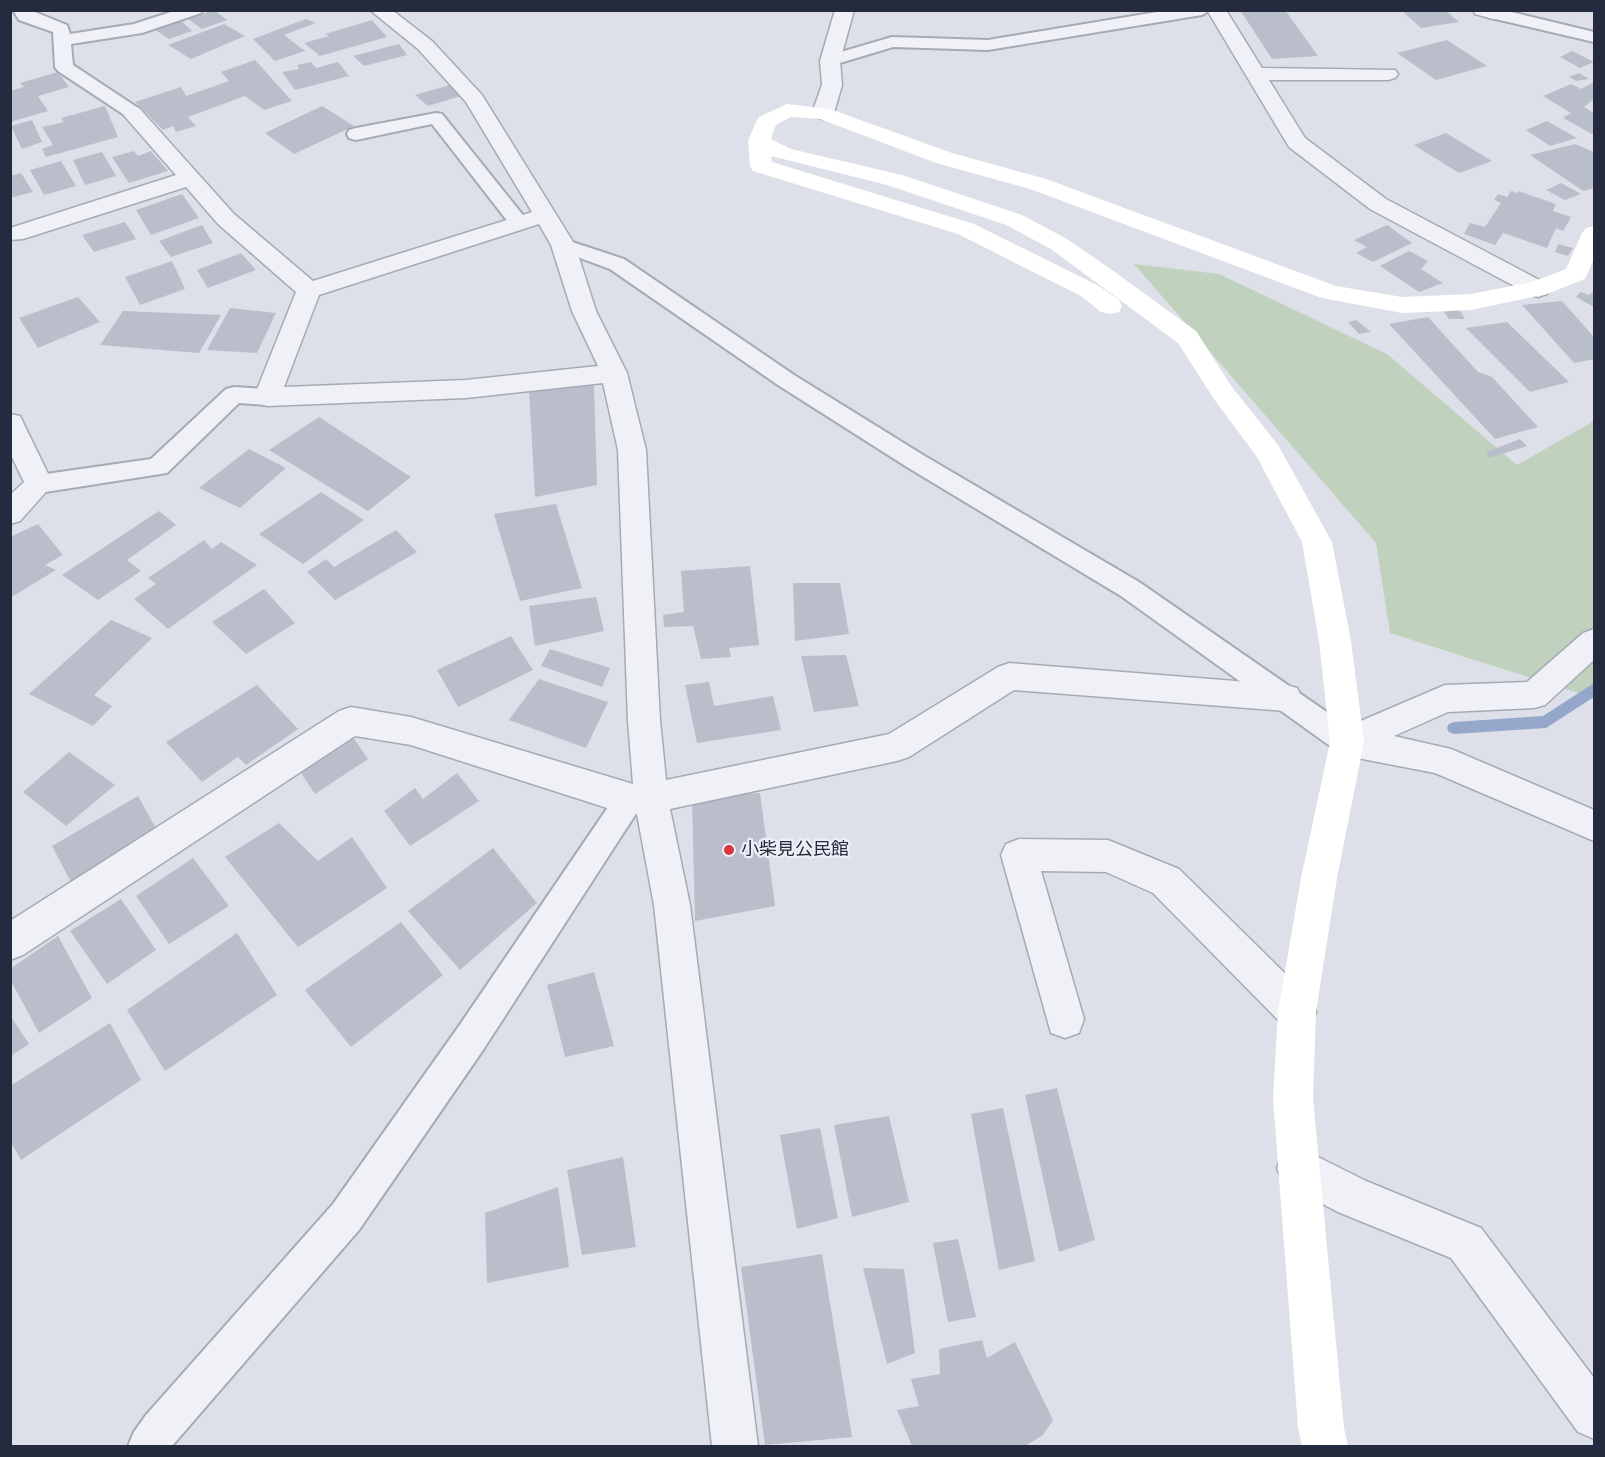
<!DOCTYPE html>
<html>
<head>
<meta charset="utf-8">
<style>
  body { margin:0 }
  #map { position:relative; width:1605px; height:1457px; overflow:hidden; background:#dde0e8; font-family:Roboto,sans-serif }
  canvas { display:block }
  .frame { position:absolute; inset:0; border:12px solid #252b3f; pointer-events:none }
</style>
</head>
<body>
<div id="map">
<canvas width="1605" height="1457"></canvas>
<div class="frame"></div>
</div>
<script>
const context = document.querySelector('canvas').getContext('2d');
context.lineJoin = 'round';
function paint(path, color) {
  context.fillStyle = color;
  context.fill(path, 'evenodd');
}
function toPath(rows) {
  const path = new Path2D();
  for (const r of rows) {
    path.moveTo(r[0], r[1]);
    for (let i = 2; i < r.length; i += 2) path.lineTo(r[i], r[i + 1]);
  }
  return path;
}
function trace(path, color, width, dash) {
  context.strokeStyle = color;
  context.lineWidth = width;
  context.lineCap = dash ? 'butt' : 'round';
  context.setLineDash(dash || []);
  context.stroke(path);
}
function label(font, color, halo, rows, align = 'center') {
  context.font = font + ' Roboto,"Noto Sans JP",sans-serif';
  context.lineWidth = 4.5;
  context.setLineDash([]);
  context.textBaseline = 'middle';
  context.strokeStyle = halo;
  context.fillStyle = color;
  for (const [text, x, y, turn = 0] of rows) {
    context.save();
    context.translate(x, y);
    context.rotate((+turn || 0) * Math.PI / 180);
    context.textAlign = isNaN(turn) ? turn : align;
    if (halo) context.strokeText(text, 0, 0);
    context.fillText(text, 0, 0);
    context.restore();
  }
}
paint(toPath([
  [1134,264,1219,274,1387,354,1517,465,1594,421,1594,698,1390,633,1376,543]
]), '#c0d2bd');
paint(toPath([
  [1594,683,1594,697,1546,728,1454,734,1449,732,1447,728,1449,724,1454,722,1543,716,1594,683]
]), '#95a8cb');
paint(toPath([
  [214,10,227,20,202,29,188,19],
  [1240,10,1285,10,1318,56,1272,59],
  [1401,10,1445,10,1459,22,1421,28],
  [179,19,192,31,169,39,154,29],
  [306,19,316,23,284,35,305,51,275,61,253,39],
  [372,20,387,37,320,56,304,43,329,36,325,34],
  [224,24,245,36,191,59,168,45],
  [1447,40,1487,66,1436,80,1397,53],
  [399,44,407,55,364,66,353,56],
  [1572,51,1594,62,1580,68,1560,57],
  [255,60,292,101,264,110,245,96,188,117,196,126,176,132,173,126,163,130,135,102,181,87,186,96,229,81,221,72],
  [311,62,316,68,338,62,349,76,295,90,282,72,299,69,297,65],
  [58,72,69,87,38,96,48,111,10,122,10,91,24,87,20,83],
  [1579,73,1589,79,1576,81,1569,77],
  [1594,82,1594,99,1584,107,1594,113,1594,135,1563,118,1571,113,1543,96,1571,84,1581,89],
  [450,85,461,96,428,106,415,95],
  [105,106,118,137,46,157,42,149,53,145,42,127,64,122,61,118],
  [322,106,354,126,294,154,265,133],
  [32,120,42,142,22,149,11,126],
  [1547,121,1577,138,1550,146,1526,130],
  [1446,133,1492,161,1459,173,1414,145],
  [1575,144,1594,152,1594,188,1583,191,1530,155],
  [134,151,138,156,151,151,168,171,129,183,112,157],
  [102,152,116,176,85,185,73,160],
  [61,161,76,186,44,195,30,170],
  [21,173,33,192,10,198,10,176],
  [1561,183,1581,194,1565,200,1546,190],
  [1511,191,1517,193,1518,191,1556,204,1553,211,1571,217,1563,231,1556,228,1547,248,1503,233,1495,245,1464,234,1470,223,1485,227,1501,203,1494,200,1498,194,1507,197],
  [182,194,199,218,151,235,136,210],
  [125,222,136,239,94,252,82,235],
  [202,225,213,243,171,257,159,241],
  [1387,225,1412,243,1373,262,1356,253,1367,247,1354,240],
  [1558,244,1573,248,1568,256,1555,252],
  [1409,251,1428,261,1421,269,1443,283,1419,292,1380,266],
  [241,253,256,270,208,288,197,270],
  [172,261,185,289,140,305,125,277],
  [1594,291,1594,307,1576,297,1580,292,1589,295],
  [78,297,100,322,38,348,19,318],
  [1562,301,1594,337,1594,359,1574,363,1522,305],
  [230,308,276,313,257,353,207,350],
  [1459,309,1465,319,1449,319,1444,312],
  [123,311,221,315,199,353,100,345],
  [1428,317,1478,372,1492,377,1538,427,1495,439,1389,324],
  [1356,320,1371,332,1359,334,1348,322],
  [1507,322,1569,382,1530,392,1466,328],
  [594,384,597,485,535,497,529,387],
  [319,417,411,477,368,511,269,450],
  [1520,439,1527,446,1489,458,1486,452],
  [249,449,286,468,240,508,199,488],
  [321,492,364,520,303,564,259,534],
  [556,504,582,588,520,601,494,514],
  [159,511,176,525,127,560,141,571,98,600,62,575],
  [38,524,63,555,45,565,56,570,10,598,10,537],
  [396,530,417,552,335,600,307,572,326,559,334,567],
  [204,540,212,549,221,542,257,565,168,629,134,599,156,584,148,578],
  [750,566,759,645,729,648,731,657,701,659,693,626,664,627,663,615,684,612,681,571],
  [793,583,840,583,849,634,795,641],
  [264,589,295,623,246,654,212,622],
  [596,597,604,631,535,646,529,606],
  [111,620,152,638,94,695,112,706,93,726,29,694],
  [511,636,533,670,458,707,437,670],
  [550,649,610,668,602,687,541,666],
  [846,655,859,706,814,712,801,656],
  [539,679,608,702,586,748,509,720],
  [709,682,714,706,773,696,781,730,697,743,685,685],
  [257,685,298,729,246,765,238,757,202,782,166,742],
  [350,733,368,759,315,794,299,770],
  [69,752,115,785,66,826,23,792],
  [457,773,479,801,410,846,384,811,415,788,423,799],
  [760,793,775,906,695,921,692,797],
  [138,796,159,834,72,884,52,846],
  [279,823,318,861,352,837,387,888,298,947,225,857],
  [493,848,537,903,460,970,408,911],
  [193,858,229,906,169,944,136,896],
  [121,899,156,950,107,984,70,931],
  [401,922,443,975,351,1047,305,990],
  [237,933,277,995,165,1071,127,1010],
  [58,936,92,998,39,1033,10,979,10,969],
  [594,972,614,1046,565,1057,547,985],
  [10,1015,29,1044,10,1056],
  [110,1023,141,1080,21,1160,10,1141,10,1086],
  [1057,1088,1095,1240,1059,1252,1025,1095],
  [1003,1108,1035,1261,999,1270,971,1114],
  [889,1116,909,1202,852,1217,834,1125],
  [820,1128,838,1218,797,1229,780,1135],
  [623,1157,636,1247,582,1255,567,1170],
  [558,1187,569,1267,487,1283,485,1213],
  [958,1239,976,1317,948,1322,933,1243],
  [822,1254,852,1437,765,1445,741,1267],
  [863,1268,904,1269,915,1353,887,1364],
  [982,1340,987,1358,1015,1342,1053,1420,1043,1435,1025,1446,912,1446,897,1410,919,1406,911,1379,940,1374,939,1349]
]), '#babecb');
const lane = toPath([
  [13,10,30,10,67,25,70,34,134,24,177,10,203,10,201,13,142,33,71,44,73,65,138,108,141,112,138,116,132,117,126,116,58,71,55,67,53,32,19,20,13,10],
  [1169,10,1210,10,1202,15,988,50,893,47,830,66,824,65,821,61,824,57,892,37,988,40,1169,10],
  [1486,10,1503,10,1594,32,1594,42,1487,17,1485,13,1486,10],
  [436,113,442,114,526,219,529,223,526,227,512,227,432,124,356,140,349,138,347,134,349,130,356,128,436,113],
  [563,239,624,259,794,375,923,455,1139,582,1357,733,1361,742,1357,751,1347,754,1337,751,1121,596,907,467,778,385,610,269,556,249,553,245,556,241,563,239],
  [234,387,267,389,275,391,278,397,275,403,267,405,239,403,167,473,39,493,30,490,27,484,30,478,39,475,151,459,226,389,234,387],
  [629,787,639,791,644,800,639,809,483,1050,359,1230,172,1446,128,1446,134,1432,146,1415,333,1204,459,1026,619,791,629,787]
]);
const street = toPath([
  [370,10,392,10,432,41,482,95,575,245,596,311,627,373,646,450,660,721,666,780,889,734,998,667,1009,663,1286,685,1297,688,1302,698,1297,708,1286,711,1014,690,909,757,897,761,670,809,690,905,758,1446,712,1446,654,905,637,814,629,815,411,745,355,736,23,955,10,960,10,921,339,711,351,707,411,717,633,784,628,721,618,450,603,383,466,398,267,406,258,403,254,397,296,292,218,224,186,187,23,239,10,240,10,228,176,175,121,112,125,108,132,106,139,108,234,214,313,281,532,212,466,102,418,49,370,10],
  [539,224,551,245,572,311,598,366,466,380,284,387,319,295,539,224],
  [835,10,854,10,840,61,842,85,834,113,830,117,823,119,816,117,812,113,822,85,820,61,835,10],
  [1207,10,1226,10,1262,68,1395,70,1398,74,1395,78,1388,80,1269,80,1305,138,1386,199,1547,284,1550,289,1547,294,1538,297,1529,294,1370,209,1289,147,1207,10],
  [1473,10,1501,10,1503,13,1500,17,1493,19,1475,14,1473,10],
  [10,414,20,416,53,484,20,521,10,524,10,495,24,482,10,453,10,414],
  [1594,629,1594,660,1545,705,1534,708,1448,712,1394,736,1451,749,1594,810,1594,841,1435,773,1347,756,1335,752,1330,742,1335,732,1445,685,1527,682,1583,633,1594,629],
  [1019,839,1108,840,1179,869,1311,999,1316,1012,1311,1025,1297,1031,1283,1025,1153,893,1106,872,1041,871,1084,1019,1079,1033,1065,1038,1051,1033,1001,855,1006,844,1019,839],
  [1298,1147,1366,1181,1481,1228,1594,1378,1594,1439,1578,1432,1451,1258,1338,1212,1283,1183,1277,1168,1283,1153,1298,1147]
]);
trace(lane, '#a6aab5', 4);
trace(street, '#a6aab5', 3);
paint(lane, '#f0f1f6');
paint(street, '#f0f1f6');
paint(toPath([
  [787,104,830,109,952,153,1046,179,1336,286,1402,297,1471,294,1532,282,1566,269,1582,233,1586,228,1594,226,1594,259,1585,279,1547,294,1471,310,1402,313,1322,298,1030,189,936,163,820,119,791,117,776,125,771,139,791,149,902,175,1022,215,1067,239,1112,270,1196,331,1232,387,1278,445,1332,542,1351,641,1364,742,1337,878,1316,1012,1313,1098,1344,1428,1348,1446,1302,1446,1298,1428,1273,1098,1278,1012,1301,878,1330,742,1319,641,1302,542,1257,457,1214,399,1178,343,1051,249,1006,225,887,185,771,156,772,162,974,224,1099,286,1119,300,1122,306,1119,312,1110,314,1101,312,1081,296,958,234,753,171,750,166,748,141,756,122,759,117,787,104]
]), '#fff');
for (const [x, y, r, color] of [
  [729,850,6,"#d6383a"]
]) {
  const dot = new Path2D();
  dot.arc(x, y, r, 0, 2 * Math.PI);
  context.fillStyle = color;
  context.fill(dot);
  trace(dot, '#eceff6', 2);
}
label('18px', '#252b3f', '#eceff6', [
  ["小柴見公民館",741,850]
], 'left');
</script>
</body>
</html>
